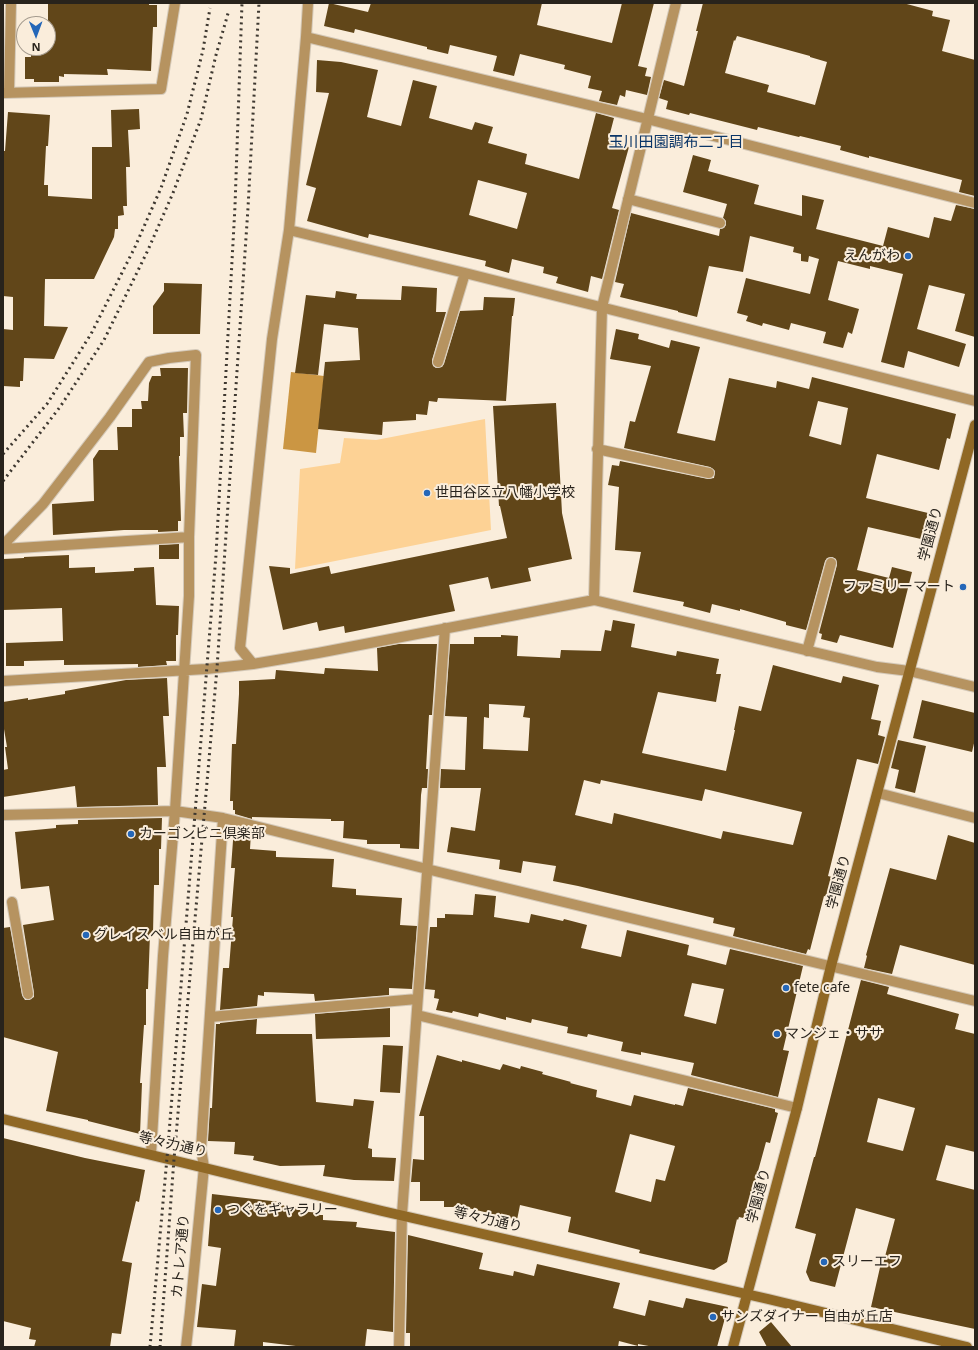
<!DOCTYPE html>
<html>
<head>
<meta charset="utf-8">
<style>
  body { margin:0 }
  #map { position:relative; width:978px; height:1350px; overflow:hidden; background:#faeddb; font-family:"Open Sans",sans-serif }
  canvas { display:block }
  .frame { position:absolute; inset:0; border:4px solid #28231c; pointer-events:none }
  .north { position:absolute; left:16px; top:16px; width:40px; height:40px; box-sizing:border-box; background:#faeddb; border:1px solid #a69c8f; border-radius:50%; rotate:179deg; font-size:11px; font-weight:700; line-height:16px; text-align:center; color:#28231c }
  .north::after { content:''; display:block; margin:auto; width:14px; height:18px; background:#2567b8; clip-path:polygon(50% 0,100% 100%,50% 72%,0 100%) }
</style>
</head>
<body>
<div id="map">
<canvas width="978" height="1350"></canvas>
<div class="frame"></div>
<div class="north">N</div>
</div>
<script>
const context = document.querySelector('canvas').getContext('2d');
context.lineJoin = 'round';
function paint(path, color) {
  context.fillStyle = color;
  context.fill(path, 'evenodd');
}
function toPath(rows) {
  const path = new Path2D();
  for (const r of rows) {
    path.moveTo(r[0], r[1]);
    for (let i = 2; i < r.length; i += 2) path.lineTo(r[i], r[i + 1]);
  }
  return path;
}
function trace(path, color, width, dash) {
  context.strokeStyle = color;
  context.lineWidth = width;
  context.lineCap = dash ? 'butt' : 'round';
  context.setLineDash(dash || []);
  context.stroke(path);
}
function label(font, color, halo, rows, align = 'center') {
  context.font = font + ' "Open Sans","Noto Sans JP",sans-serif';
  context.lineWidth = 4;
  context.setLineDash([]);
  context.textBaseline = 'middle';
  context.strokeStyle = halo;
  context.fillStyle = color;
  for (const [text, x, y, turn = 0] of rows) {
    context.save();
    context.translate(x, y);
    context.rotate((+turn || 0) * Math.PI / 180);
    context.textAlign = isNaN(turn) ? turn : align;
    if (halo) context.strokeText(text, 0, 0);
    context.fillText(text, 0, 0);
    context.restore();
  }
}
paint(toPath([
  [485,419,491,530,295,569,300,469,340,463,344,438,376,440]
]), '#fdd295');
paint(toPath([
  [291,372,324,376,316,453,283,449]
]), '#cb9643');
paint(toPath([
  [48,3,149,3,149,5,157,5,157,27,153,27,151,71,107,69,108,75,64,74,64,77,59,76,59,82,34,82,34,79,25,79,25,57,31,57,31,48,48,48],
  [329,3,368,12,371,3,542,3,537,25,612,43,622,3,654,3,638,66,647,68,645,76,651,77,647,95,626,90,625,97,620,95,617,105,599,101,602,91,588,88,591,76,564,69,565,65,520,54,514,76,493,71,497,56,450,45,448,54,427,49,427,47,355,29,354,33,324,26],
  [703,3,903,3,933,11,932,16,950,20,942,51,975,60,975,196,959,192,962,180,869,156,869,158,840,150,841,146,800,136,799,137,758,127,757,130,690,113,689,115,666,109,668,101,659,98,664,80,684,86,698,31,696,31],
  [737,36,810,56,810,57,827,62,815,105,767,92,769,85,725,73,734,40,735,41],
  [317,60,341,62,378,70,367,117,401,126,413,80,437,86,429,118,472,130,475,122,493,127,488,143,527,154,525,164,579,179,596,113,614,118,608,141,629,147,612,208,619,210,602,279,591,276,588,292,556,283,558,277,543,273,544,267,512,259,509,273,485,266,486,261,369,234,368,238,307,221,316,188,306,185,329,93,316,92],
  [478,180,527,193,517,229,469,215],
  [139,109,140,129,128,130,130,167,126,167,127,206,123,206,124,215,118,216,118,229,115,229,114,237,94,279,45,279,44,326,68,327,54,359,24,358,23,381,20,381,20,387,3,386,3,329,13,330,13,297,3,296,3,151,5,151,8,112,50,115,48,146,46,146,44,185,48,185,48,196,92,199,92,147,112,147,111,110],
  [693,155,711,160,708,171,759,185,754,204,802,216,802,195,824,200,816,229,883,246,888,227,929,238,934,217,951,221,956,205,975,209,975,337,955,331,965,294,929,285,917,329,966,344,959,367,908,351,904,368,881,362,903,274,870,266,870,269,838,261,828,300,859,309,852,334,848,332,843,348,823,343,826,332,791,323,789,330,763,323,762,326,746,321,748,316,737,313,746,278,810,294,819,259,809,256,808,262,801,261,801,254,793,252,794,247,750,236,743,272,709,266,697,317,678,312,678,311,620,297,624,284,615,282,631,213,719,236,720,229,724,228,726,225,726,221,723,218,727,204,683,192],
  [164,283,202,284,200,334,153,334,153,306,164,291],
  [402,286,437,288,436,312,446,312,432,360,433,366,436,368,442,367,444,364,460,311,483,310,484,297,515,298,513,316,512,316,506,401,438,398,437,402,429,401,427,415,416,414,416,420,383,422,382,435,318,429,325,362,360,360,358,328,324,324,318,375,295,373,306,295,335,298,336,291,357,294,356,299,401,300],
  [616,329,639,334,638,339,669,348,671,340,700,347,677,433,715,441,729,378,776,388,777,381,809,389,812,377,956,414,950,439,947,438,939,470,877,454,866,498,928,513,921,539,868,527,857,570,889,578,892,567,912,572,893,648,840,635,837,643,821,639,822,634,819,633,837,565,836,559,832,557,827,558,825,561,806,630,786,625,786,622,740,609,740,611,712,604,710,613,683,606,684,602,633,592,641,552,615,550,619,487,608,485,612,465,619,466,620,461,708,479,714,478,715,471,710,467,624,448,630,421,635,422,651,366,610,359],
  [818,401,848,408,841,445,809,436],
  [160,368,188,368,187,413,183,413,184,437,180,437,180,456,179,456,181,521,178,521,178,531,158,532,158,530,124,530,53,535,52,504,94,501,93,459,99,450,118,450,117,427,132,427,132,409,142,409,141,401,148,401,149,383,152,376,161,376],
  [556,403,562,513,572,559,528,568,531,581,491,589,488,577,449,585,455,611,345,633,344,626,319,631,317,622,283,630,269,566,290,568,290,574,329,566,331,574,507,538,500,506,499,506,493,406],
  [179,544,179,559,159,559,159,545],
  [69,555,69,568,95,567,95,573,134,571,134,568,154,567,156,605,179,606,178,635,176,635,176,661,166,661,167,665,138,667,138,664,64,665,64,660,24,661,24,666,6,666,6,643,63,641,62,608,3,610,3,559,24,558,24,557],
  [613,620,635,624,631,647,676,656,677,651,719,659,716,674,721,674,716,702,658,692,642,753,726,771,735,730,734,730,739,706,761,711,773,665,841,683,843,676,879,685,871,719,881,721,878,735,885,737,878,764,857,759,828,876,839,879,834,899,824,896,810,950,808,949,806,954,733,936,735,928,713,923,714,918,578,886,553,881,556,866,523,861,521,873,499,869,500,860,447,852,451,827,475,831,481,788,440,788,441,769,465,770,467,717,445,716,450,644,474,644,474,637,501,637,501,635,518,636,517,656,560,658,561,650,601,651,605,630,611,631],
  [489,704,525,706,523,717,530,718,528,751,483,749,484,717,489,718],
  [584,780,600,784,601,780,702,801,705,789,802,812,793,845,723,831,721,839,614,813,612,824,575,815],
  [399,644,437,644,432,715,429,715,426,769,428,769,427,788,422,788,421,795,419,849,400,848,400,844,367,844,367,840,343,838,344,821,331,821,331,819,252,817,252,819,235,814,235,810,233,810,233,801,230,801,232,744,236,744,239,694,239,681,275,679,276,670,324,674,325,668,378,671,377,648],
  [167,678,169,716,163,716,166,767,157,767,158,805,77,807,75,786,3,797,3,770,8,769,5,747,7,747,3,723,3,702,28,698,28,700,65,694,65,691,126,680],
  [922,700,975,713,975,739,972,752,913,738],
  [898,740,926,746,915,793,895,788,899,770,891,768],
  [162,818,161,849,159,849,159,885,154,885,153,934,150,934,148,989,146,989,146,1025,144,1025,140,1083,142,1083,140,1134,88,1121,88,1120,46,1111,58,1052,3,1037,3,928,10,927,22,995,25,1000,29,1000,34,997,34,993,23,925,54,920,49,886,21,889,15,832,56,828,56,825,78,824,78,820],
  [234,827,251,832,250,849,276,851,276,857,334,859,332,887,356,889,356,895,402,898,400,925,417,926,412,989,389,988,389,995,315,1001,314,994,264,992,264,996,258,995,257,1006,220,1010,223,968,229,968,233,917,231,917,235,868,231,868],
  [948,835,975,843,975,965,900,945,892,974,864,968,867,956,866,955,890,868,936,880],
  [475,894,496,896,494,917,529,923,531,914,563,921,564,919,587,925,581,948,621,957,627,930,689,945,687,955,726,965,730,949,803,966,783,1050,789,1051,778,1097,691,1075,694,1063,641,1052,641,1055,621,1051,623,1042,588,1034,587,1037,567,1033,568,1027,532,1019,531,1023,506,1017,506,1020,479,1013,478,1017,453,1011,452,1013,436,1010,439,999,434,998,435,990,425,989,430,927,437,927,437,918,445,918,445,914,473,915],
  [692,983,724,989,716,1024,684,1016],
  [861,980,889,987,887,994,959,1014,955,1029,975,1034,975,1152,946,1145,936,1180,975,1190,975,1329,871,1307,881,1263,883,1264,895,1219,856,1208,835,1287,810,1281,806,1272,816,1234,795,1228,814,1157,815,1157],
  [878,1098,915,1108,903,1151,867,1142],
  [390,1008,390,1037,316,1039,315,1014],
  [257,1019,256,1034,312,1034,316,1102,353,1106,354,1099,374,1101,368,1148,372,1149,372,1157,396,1158,394,1181,354,1180,323,1176,325,1165,280,1166,253,1160,254,1156,234,1154,235,1142,208,1141,210,1108,212,1108,216,1024,220,1024,220,1023],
  [383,1045,403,1046,400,1093,380,1092],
  [437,1055,462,1062,462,1060,500,1070,503,1064,520,1069,521,1066,543,1072,542,1074,571,1082,570,1083,597,1090,596,1097,631,1106,634,1095,675,1105,675,1104,683,1106,688,1088,775,1109,775,1112,778,1113,770,1143,766,1142,752,1193,755,1194,748,1219,739,1217,738,1220,737,1219,727,1262,714,1270,639,1253,640,1250,568,1232,571,1217,520,1205,517,1220,464,1207,444,1207,444,1201,420,1201,420,1182,411,1182,413,1159,424,1160,424,1116,419,1116],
  [630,1134,675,1146,665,1181,656,1179,651,1202,615,1192],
  [3,1138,85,1158,145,1170,139,1202,136,1201,122,1261,132,1263,121,1334,112,1333,110,1347,34,1347,36,1340,29,1339,31,1328,3,1321],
  [212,1194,280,1202,279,1205,301,1207,300,1211,319,1213,320,1215,323,1215,323,1220,357,1222,356,1227,395,1232,393,1332,367,1329,365,1347,304,1347,263,1342,263,1347,234,1347,236,1330,197,1327,202,1284,216,1286,221,1248,208,1246],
  [408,1235,483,1253,479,1269,513,1276,514,1271,534,1276,537,1264,620,1283,613,1308,645,1316,649,1300,683,1308,686,1298,728,1307,717,1347,654,1347,638,1344,638,1346,619,1341,618,1347,410,1347,410,1333,406,1333],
  [771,1322,792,1347,767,1347,759,1332]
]), '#614619');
const street = toPath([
  [306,37,647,119,975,203],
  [3,93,161,89,175,3],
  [9,93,11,3],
  [628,199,720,223],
  [289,230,465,273,975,401],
  [438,362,465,273],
  [597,449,709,473],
  [3,545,43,504,110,417,149,362,169,358,196,355,189,537,189,596,175,811,163,956,151,1154],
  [3,549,189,537],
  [594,600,602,307,676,3],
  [807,651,831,563],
  [253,664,240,648,272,339,289,230,306,37,308,3],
  [3,681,206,669,253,664,318,653,594,600,877,667,909,671,975,687],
  [878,793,975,818],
  [3,815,175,811,223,818,439,872,975,1001],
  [12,902,28,994],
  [417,1015,797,1108],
  [210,1017,417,999],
  [186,1347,190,1312,204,1167,201,1149,223,818],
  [399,1347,402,1214,445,628]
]);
const secondary = toPath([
  [3,1119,382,1211,768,1299,967,1347],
  [733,1347,797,1108,831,966,975,425]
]);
trace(street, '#d4c9b9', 12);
trace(secondary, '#d4c9b9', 12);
trace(street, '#b69360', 10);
trace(secondary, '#906825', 10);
trace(toPath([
  [3,454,47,404,91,334,135,247,161,188,187,114,203,50,210,8],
  [3,481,60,407,104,340,148,250,173,193,201,119,216,55,229,10],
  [150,1347,167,1158,216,555,235,206,242,3],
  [160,1347,174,1159,217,668,248,208,259,3]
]), '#3e3830', 3, [2, 4]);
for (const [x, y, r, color] of [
  [908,256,4,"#2567b8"],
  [427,493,4,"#2567b8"],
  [963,587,4,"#2567b8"],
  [131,834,4,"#2567b8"],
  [86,935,4,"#2567b8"],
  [786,988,4,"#2567b8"],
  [777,1034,4,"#2567b8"],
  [218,1210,4,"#2567b8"],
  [824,1262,4,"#2567b8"],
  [713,1317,4,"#2567b8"]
]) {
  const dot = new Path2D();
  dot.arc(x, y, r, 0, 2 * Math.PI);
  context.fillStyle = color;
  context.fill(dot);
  trace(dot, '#faeddb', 1.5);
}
label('14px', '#28231c', '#faeddb', [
  ["えんがわ",900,256,"right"],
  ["世田谷区立八幡小学校",435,493],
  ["ファミリーマート",955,587,"right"],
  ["カーゴンビニ倶楽部",139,834],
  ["グレイスベル自由が丘",94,935],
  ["fete cafe",794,988],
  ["マンジェ・ササ",785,1034],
  ["つぐをギャラリー",226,1210],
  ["スリーエフ",832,1262],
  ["サンズダイナー 自由が丘店",721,1317]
], 'left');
label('14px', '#28231c', '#faeddb', [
  ["学園通り",931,534,-75],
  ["学園通り",839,882,-75],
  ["等々力通り",173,1145,13],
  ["学園通り",759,1196,-75],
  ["等々力通り",488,1220,13],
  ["カトレア通り",181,1256,-85]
]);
label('15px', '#0a3567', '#faeddb', [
  ["玉川田園調布二丁目",676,143]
]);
</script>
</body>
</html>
